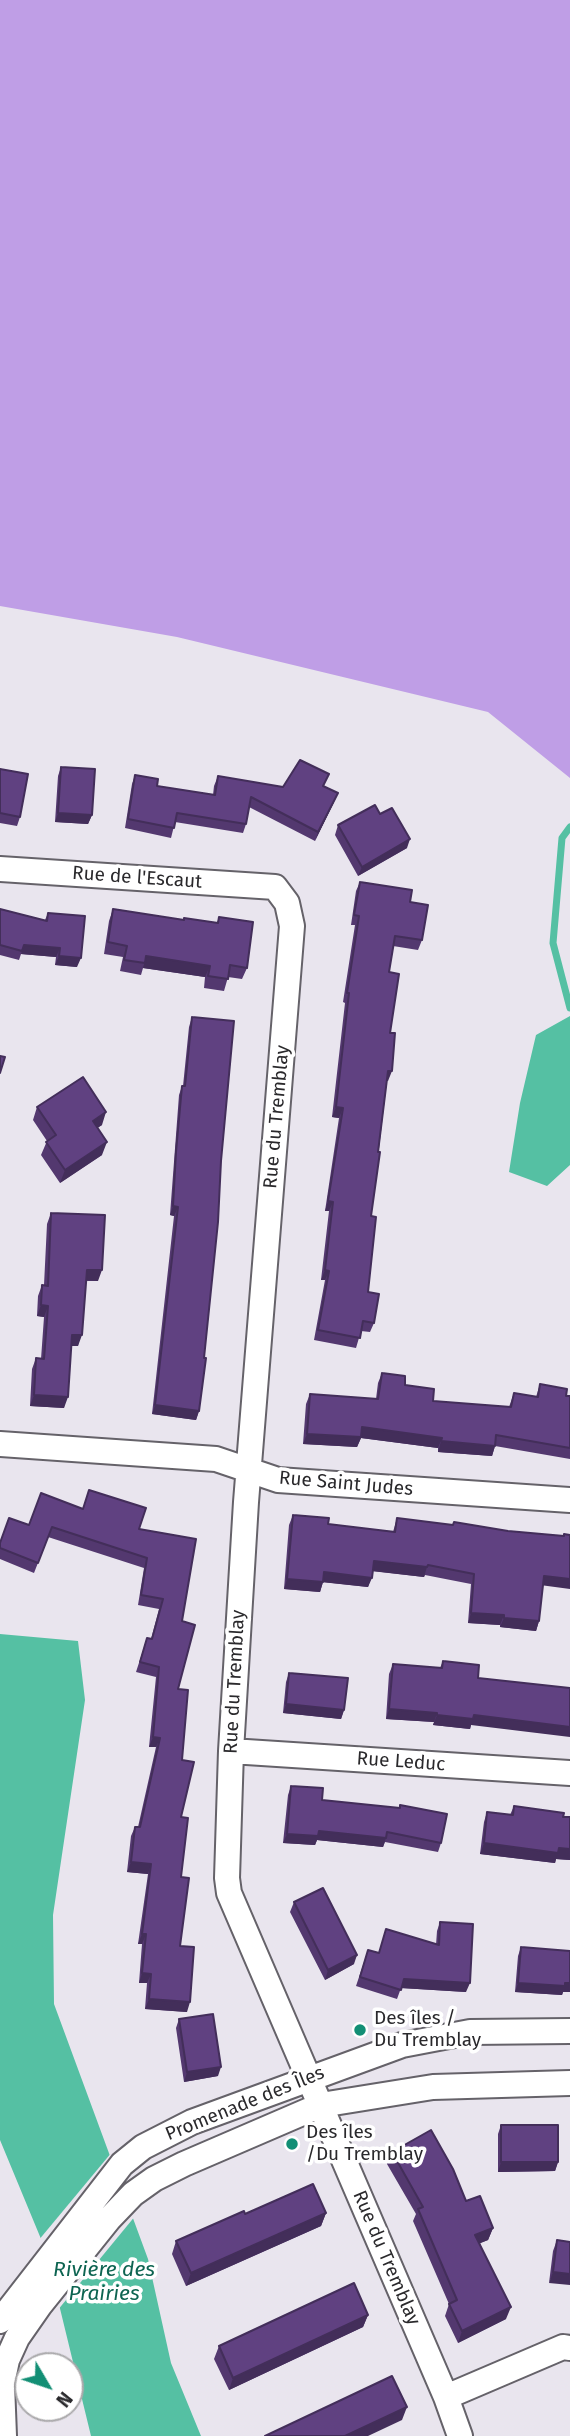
<!DOCTYPE html>
<html>
<head>
<meta charset="utf-8">
<style>
  body { margin:0 }
  #map { position:relative; width:570px; height:2436px; overflow:hidden; background:#e9e5ee; font-family:"Fira Sans",sans-serif }
  canvas { display:block }
  .north { position:absolute; left:14px; top:2352px; width:70px; height:70px; box-sizing:border-box; background:#fff; border:2px solid #aaa9ab; border-radius:50%; rotate:129deg; font-size:19px; font-weight:700; line-height:28px; text-align:center; color:#2a292c }
  .north::after { content:''; display:block; margin:auto; width:24px; height:32px; background:#138f75; clip-path:polygon(50% 0,100% 100%,50% 72%,0 100%) }
</style>
</head>
<body>
<div id="map">
<canvas width="570" height="2436"></canvas>
<div class="north">N</div>
</div>
<script>
const context = document.querySelector('canvas').getContext('2d');
context.lineJoin = 'round';
function paint(path, color) {
  context.fillStyle = color;
  context.fill(path, 'evenodd');
}
function toPath(rows) {
  const path = new Path2D();
  for (const r of rows) {
    path.moveTo(r[0], r[1]);
    for (let i = 2; i < r.length; i += 2) path.lineTo(r[i], r[i + 1]);
  }
  return path;
}
function trace(path, color, width, dash) {
  context.strokeStyle = color;
  context.lineWidth = width;
  context.lineCap = dash ? 'butt' : 'round';
  context.setLineDash(dash || []);
  context.stroke(path);
}
function label(font, color, halo, rows, align = 'center') {
  context.font = font + ' "Fira Sans",sans-serif';
  context.lineWidth = 7;
  context.setLineDash([]);
  context.textBaseline = 'middle';
  context.strokeStyle = halo;
  context.fillStyle = color;
  for (const [text, x, y, turn = 0] of rows) {
    context.save();
    context.translate(x, y);
    context.rotate((+turn || 0) * Math.PI / 180);
    context.textAlign = isNaN(turn) ? turn : align;
    if (halo) context.strokeText(text, 0, 0);
    context.fillText(text, 0, 0);
    context.restore();
  }
}
paint(toPath([
  [0,0,570,0,570,778,488,712,177,637,0,606]
]), '#bf9ee6');
paint(toPath([
  [570,1016,570,1165,547,1186,509,1172,520,1103,536,1035],
  [0,1634,78,1641,85,1700,53,1915,54,2004,148,2259,171,2363,201,2436,91,2436,46,2251,0,2140]
]), '#55c0a3');
paint(toPath([
  [112,2152,136,2215,57,2311,38,2241]
]), '#e9e5ee');
trace(toPath([
  [570,827,562,838,553,943,570,1008]
]), '#55c0a3', 7);
const street = toPath([
  [0,869,275,887,287,903,292,926,246,1502,231,1751,227,1878,229,1893,446,2397,460,2436],
  [0,1444,216,1459,278,1480,570,1500],
  [231,1751,570,1773],
  [0,2321,122,2164,143,2147,192,2122,402,2045,470,2032,570,2031],
  [446,2397,563,2347,570,2348],
  [4,2436,2,2384,7,2360,17,2338,40,2305,109,2219,133,2194,154,2179,184,2164,321,2105,433,2087,570,2083]
]);
trace(street, '#656269', 28);
trace(street, '#fff', 24);
paint(toPath([
  [61,767,92,815,88,824,55,822,58,776],
  [0,769,20,817,17,826,0,823],
  [135,775,157,786,213,795,214,786,218,776,283,787,324,786,334,802,315,841,249,807,246,824,243,833,175,822,171,838,125,828,132,784],
  [380,814,407,848,358,876,335,835,338,825],
  [360,882,410,902,422,940,418,950,393,946,389,972,390,1033,388,1081,387,1081,371,1216,368,1292,374,1323,370,1332,361,1331,356,1348,314,1340,325,1280,321,1280,329,1211,325,1211,339,1118,332,1117,345,1003,343,1002,355,925,351,925,356,891],
  [0,909,45,920,48,913,77,967,55,965,56,957,21,954,19,960,0,955],
  [113,909,183,920,217,923,219,917,247,968,242,979,228,977,224,991,204,988,205,977,143,968,141,975,120,971,123,957,104,954,109,921],
  [192,1017,221,1161,199,1411,196,1420,152,1414,174,1216,170,1215,179,1095,182,1086,183,1086,189,1027],
  [37,1107,102,1125,97,1128,102,1155,60,1183,41,1155,47,1141,33,1120],
  [51,1213,98,1281,86,1281,78,1346,71,1346,64,1408,30,1406,32,1369,36,1358,41,1359,44,1317,37,1316,38,1296,42,1285,44,1285,47,1224],
  [382,1373,433,1401,509,1407,514,1393,536,1397,540,1384,566,1396,570,1396,570,1459,495,1446,492,1456,438,1452,438,1448,361,1438,357,1447,303,1444,306,1404,310,1394,376,1399,378,1383],
  [293,1515,328,1524,393,1532,397,1518,543,1586,539,1621,536,1631,500,1627,500,1625,468,1623,471,1584,425,1575,424,1577,373,1571,368,1587,323,1582,320,1592,284,1589,289,1525],
  [29,1525,139,1529,182,1621,178,1689,182,1760,180,1946,187,2012,145,2009,147,1983,139,1983,142,1944,138,1944,148,1874,127,1872,131,1836,135,1827,138,1827,156,1747,149,1747,156,1677,136,1672,147,1638,151,1639,159,1609,138,1605,144,1568,48,1537,34,1573,0,1559,0,1543],
  [443,1661,471,1725,470,1729,433,1725,434,1722,386,1719,389,1674,393,1664,440,1668],
  [289,1673,344,1710,341,1719,283,1713,286,1682],
  [291,1786,322,1800,441,1843,438,1852,385,1842,383,1847,317,1840,315,1845,283,1843,288,1795],
  [514,1806,570,1817,570,1860,556,1859,555,1863,480,1854,484,1822,487,1812,510,1815],
  [294,1902,354,1964,325,1980,290,1912],
  [440,1922,466,1992,401,1988,397,1999,356,1986,368,1950,379,1953,436,1945,437,1931],
  [521,1947,570,1951,570,1992,563,1992,562,1995,515,1992,518,1956],
  [179,2019,218,2076,184,2082,176,2028],
  [501,2125,558,2162,555,2171,498,2172,498,2134],
  [392,2152,466,2201,493,2228,488,2240,480,2243,506,2319,458,2343,445,2316,449,2304,413,2221,416,2214,387,2164],
  [326,2213,321,2226,186,2286,172,2254,176,2241,245,2214],
  [557,2240,570,2242,549,2283,553,2251],
  [368,2315,363,2327,229,2390,214,2359,219,2346]
]), '#53386f');
paint(toPath([
  [338,793,334,802,315,841,318,832],
  [58,813,92,815,88,824,55,822],
  [410,839,407,848,358,876,362,867],
  [24,945,60,948,56,957,21,954],
  [59,956,81,958,77,967,55,965],
  [146,956,210,966,205,977,143,968],
  [388,1071,392,1071,388,1081,385,1081],
  [336,1107,343,1108,339,1118,332,1117],
  [106,1112,102,1125,88,1134,93,1121],
  [107,1142,102,1155,60,1183,65,1170],
  [328,1201,333,1202,329,1211,325,1211],
  [173,1206,178,1207,174,1216,170,1215],
  [87,1270,102,1270,98,1281,83,1280],
  [325,1270,329,1271,325,1280,321,1280],
  [41,1305,48,1306,44,1317,37,1316],
  [72,1335,82,1335,78,1346,68,1346],
  [34,1395,68,1397,64,1408,30,1406],
  [155,1405,199,1411,196,1420,152,1414],
  [362,1427,442,1438,438,1448,361,1438,357,1447,303,1444,307,1434],
  [441,1441,495,1446,492,1456,438,1452],
  [374,1561,427,1567,424,1577,371,1571],
  [324,1572,372,1578,368,1587,321,1582],
  [544,1576,570,1579,570,1589,540,1585],
  [287,1579,323,1582,320,1592,284,1589],
  [471,1613,504,1615,500,1625,468,1623],
  [504,1618,539,1621,536,1631,500,1627],
  [286,1704,344,1710,341,1719,283,1713],
  [389,1709,437,1713,434,1722,386,1719],
  [437,1715,474,1715,570,1727,570,1737,471,1725,470,1729,433,1725],
  [153,1737,160,1738,156,1747,149,1747],
  [319,1831,386,1838,383,1847,317,1840,315,1845,283,1843,287,1834],
  [484,1843,570,1849,570,1860,556,1859,555,1863,480,1854],
  [131,1862,151,1864,148,1874,127,1872],
  [142,1934,146,1934,142,1944,138,1944],
  [357,1955,354,1964,325,1980,328,1970],
  [142,1973,151,1974,147,1983,139,1983],
  [404,1979,470,1983,466,1992,401,1988],
  [518,1983,570,1983,570,1992,563,1992,562,1995,515,1992],
  [149,1999,190,2002,187,2012,145,2009],
  [221,2067,218,2076,184,2082,187,2072],
  [501,2162,558,2162,555,2171,498,2172],
  [326,2213,321,2226,186,2286,191,2273],
  [493,2228,488,2240,471,2247,475,2235],
  [553,2272,570,2274,570,2285,549,2283],
  [511,2307,506,2319,458,2343,462,2331],
  [368,2315,363,2327,229,2390,233,2378],
  [407,2407,402,2420,368,2436,345,2436]
]), '#432e5a');
const building = toPath([
  [300,760,329,774,323,786,338,793,318,832,251,797,246,824,177,813,174,828,128,819,135,775,158,779,157,786,215,795,218,776,283,787,300,760],
  [61,767,95,769,92,815,58,813,61,767],
  [0,769,28,774,20,817,0,813,0,769],
  [375,805,380,814,392,808,410,839,362,867,338,825,375,805],
  [360,882,412,890,410,902,428,905,422,940,395,936,389,972,399,974,390,1033,395,1033,392,1071,388,1071,378,1152,380,1152,371,1216,376,1217,368,1292,379,1294,374,1323,363,1321,360,1338,318,1330,329,1271,325,1270,333,1202,328,1201,343,1108,336,1107,349,993,347,993,359,916,354,915,360,882],
  [0,909,47,921,48,913,85,916,81,958,59,956,60,948,24,945,22,951,0,945,0,909],
  [113,909,184,920,184,918,218,923,219,917,253,922,247,968,230,965,228,979,208,976,210,966,146,956,145,963,124,960,127,946,108,942,113,909],
  [192,1017,234,1021,221,1161,218,1222,204,1358,206,1358,199,1411,155,1405,178,1207,173,1206,176,1152,182,1086,185,1086,192,1017],
  [0,1056,5,1057,0,1073,0,1056],
  [83,1077,106,1112,93,1121,107,1142,65,1170,46,1142,56,1135,37,1107,83,1077],
  [51,1213,105,1215,102,1270,87,1270,82,1335,72,1335,68,1397,34,1395,36,1358,44,1359,48,1306,41,1305,42,1285,48,1286,51,1213],
  [382,1373,405,1376,405,1385,434,1389,433,1401,511,1407,514,1393,538,1397,540,1384,567,1389,566,1396,570,1396,570,1448,496,1435,495,1446,441,1441,442,1438,362,1427,361,1437,307,1434,310,1394,378,1399,382,1373],
  [89,1490,146,1508,139,1529,196,1539,182,1621,195,1625,178,1689,188,1690,182,1760,194,1762,181,1817,188,1818,181,1877,189,1878,180,1946,194,1947,190,2002,149,1999,151,1974,142,1973,146,1934,142,1934,151,1864,131,1862,135,1827,140,1827,160,1738,153,1737,159,1667,140,1662,147,1638,152,1639,163,1599,141,1595,147,1558,52,1527,38,1563,0,1548,0,1543,9,1518,29,1525,41,1493,83,1509,89,1490],
  [293,1515,329,1518,328,1524,395,1532,397,1518,453,1525,454,1522,508,1531,564,1536,564,1534,570,1535,570,1579,544,1576,539,1621,504,1618,504,1615,471,1613,474,1574,428,1565,427,1567,374,1561,372,1578,324,1572,323,1582,287,1579,293,1515],
  [443,1661,479,1665,478,1678,570,1688,570,1727,474,1715,473,1719,437,1715,437,1713,389,1709,393,1664,442,1668,443,1661],
  [289,1673,348,1678,344,1710,286,1704,289,1673],
  [291,1786,323,1788,322,1800,400,1808,400,1805,447,1814,441,1843,387,1832,386,1838,319,1831,318,1836,287,1834,291,1786],
  [514,1806,564,1813,563,1817,570,1817,570,1849,559,1848,558,1853,484,1843,487,1812,513,1815,514,1806],
  [323,1888,357,1955,328,1970,294,1902,323,1888],
  [440,1922,473,1924,470,1983,404,1979,401,1990,360,1977,368,1950,379,1953,386,1929,439,1945,440,1922],
  [521,1947,570,1951,570,1983,565,1983,565,1986,518,1983,521,1947],
  [213,2014,221,2067,187,2072,179,2019,213,2014],
  [501,2125,558,2125,558,2162,501,2162,501,2125],
  [431,2130,453,2169,466,2201,480,2196,493,2228,475,2235,511,2307,462,2331,449,2304,457,2300,418,2209,423,2207,392,2152,431,2130],
  [313,2184,326,2213,191,2273,176,2241,244,2211,245,2214,313,2184],
  [557,2240,570,2242,570,2274,553,2272,557,2240],
  [354,2283,368,2315,233,2378,219,2346,354,2283],
  [392,2376,407,2407,345,2436,265,2436,392,2376]
]);
paint(building, '#604181');
trace(building, '#432e5a', 2);
for (const [x, y, r, color] of [
  [360,2030,7,"#138f75"],
  [292,2144,7,"#138f75"]
]) {
  const dot = new Path2D();
  dot.arc(x, y, r, 0, 2 * Math.PI);
  context.fillStyle = color;
  context.fill(dot);
  trace(dot, '#fff', 2.5);
}
label('19px', '#2a292c', '#fff', [
  ["Rue de l'Escaut",137,878,4],
  ["Rue du Tremblay",277,1117,-85],
  ["Rue Saint Judes",346,1484,5],
  ["Rue du Tremblay",235,1682,-87],
  ["Rue Leduc",401,1762,4],
  ["Promenade des Îles",245,2104,-22],
  ["Rue du Tremblay",386,2258,67]
]);
label('19px', '#2a292c', '#fff', [
  ["Des îles /",374,2019],
  ["Du Tremblay",374,2041],
  ["Des îles",306,2133],
  ["/Du Tremblay",306,2155]
], 'left');
label('italic 21px', '#0d6451', '#fff', [
  ["Rivière des",104,2270],
  ["Prairies",104,2294]
]);
</script>
</body>
</html>
